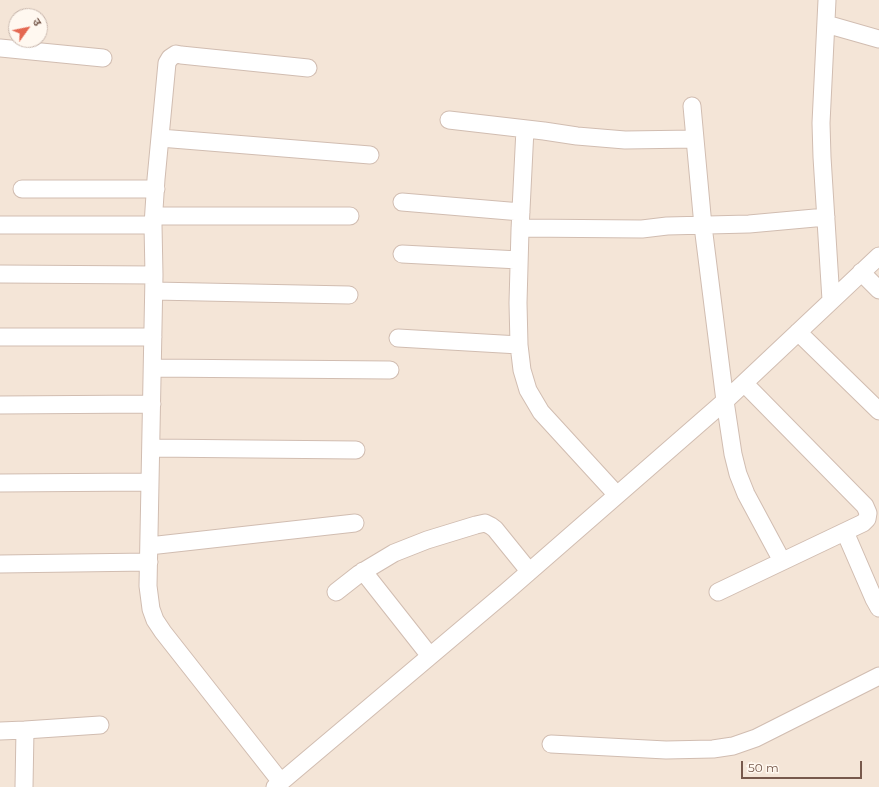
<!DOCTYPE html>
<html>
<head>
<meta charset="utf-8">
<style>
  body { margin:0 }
  #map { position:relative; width:879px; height:787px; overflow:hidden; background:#fcf3e9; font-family:Montserrat,"Noto Sans Devanagari",sans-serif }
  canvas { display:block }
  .north { position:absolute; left:8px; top:8px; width:40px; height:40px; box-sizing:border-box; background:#fff8f0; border:1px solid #c9b8ae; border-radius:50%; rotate:57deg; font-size:11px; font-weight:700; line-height:16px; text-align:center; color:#77594c }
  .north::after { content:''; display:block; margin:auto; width:14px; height:18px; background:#e46750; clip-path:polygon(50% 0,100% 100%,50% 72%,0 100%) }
  .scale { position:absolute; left:741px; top:761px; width:121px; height:18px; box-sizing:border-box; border:2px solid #77594c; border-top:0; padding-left:5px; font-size:12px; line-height:14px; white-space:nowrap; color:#77594c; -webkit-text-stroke:3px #fff8f0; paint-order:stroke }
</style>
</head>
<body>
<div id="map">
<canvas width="879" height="787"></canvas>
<div class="north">उ</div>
<div class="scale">50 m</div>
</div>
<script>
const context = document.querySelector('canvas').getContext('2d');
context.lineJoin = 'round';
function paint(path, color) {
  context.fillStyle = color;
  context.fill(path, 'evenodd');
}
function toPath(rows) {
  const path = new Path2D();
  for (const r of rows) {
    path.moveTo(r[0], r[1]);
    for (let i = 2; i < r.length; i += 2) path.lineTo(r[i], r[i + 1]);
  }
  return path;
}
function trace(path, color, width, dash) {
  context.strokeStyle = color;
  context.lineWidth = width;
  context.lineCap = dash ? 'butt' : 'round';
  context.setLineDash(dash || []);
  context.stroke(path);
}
paint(toPath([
  [0,0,879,0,879,787,0,787],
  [16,16,40,16,40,40,16,40]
]), '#f4e5d7');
const minor = toPath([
  [827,0,821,123,822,157,831,300],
  [826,24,879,39],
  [0,48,103,58],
  [692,106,703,226,725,401,733,454,738,474,746,494,782,561],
  [449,120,544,131,577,136,625,140,695,139],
  [525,129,520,230,518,303,519,345,522,370,528,390,541,412,617,495],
  [160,138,370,155],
  [22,189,156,189],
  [402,202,521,212],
  [154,216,350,216],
  [0,225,153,225],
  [520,228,642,229,667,226,749,224,826,217],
  [402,254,519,260],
  [861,272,879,290],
  [0,274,154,275],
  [154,291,349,295],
  [798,332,879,411],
  [0,337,153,337],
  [398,338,519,345],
  [153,368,390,370],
  [0,405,152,404],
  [151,448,356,450],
  [0,483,150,482],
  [845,532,874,599,879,608],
  [149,546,355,523],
  [0,564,149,562],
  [363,571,430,656],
  [336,592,359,574,394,553,427,540,476,525,485,523,491,526,495,529,529,571],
  [718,592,863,523,867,519,868,513,865,506,744,383],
  [25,730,100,725],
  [0,731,25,730,24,787],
  [551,744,666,750,713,749,733,746,756,738,879,676],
  [281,782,163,632,155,620,151,609,148,586,154,275,153,225,156,179,167,63,170,58,176,54,181,55,308,68],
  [275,787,506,592,725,401,879,256]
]);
trace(minor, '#d1bdb1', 19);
trace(minor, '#fff', 17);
</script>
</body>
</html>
